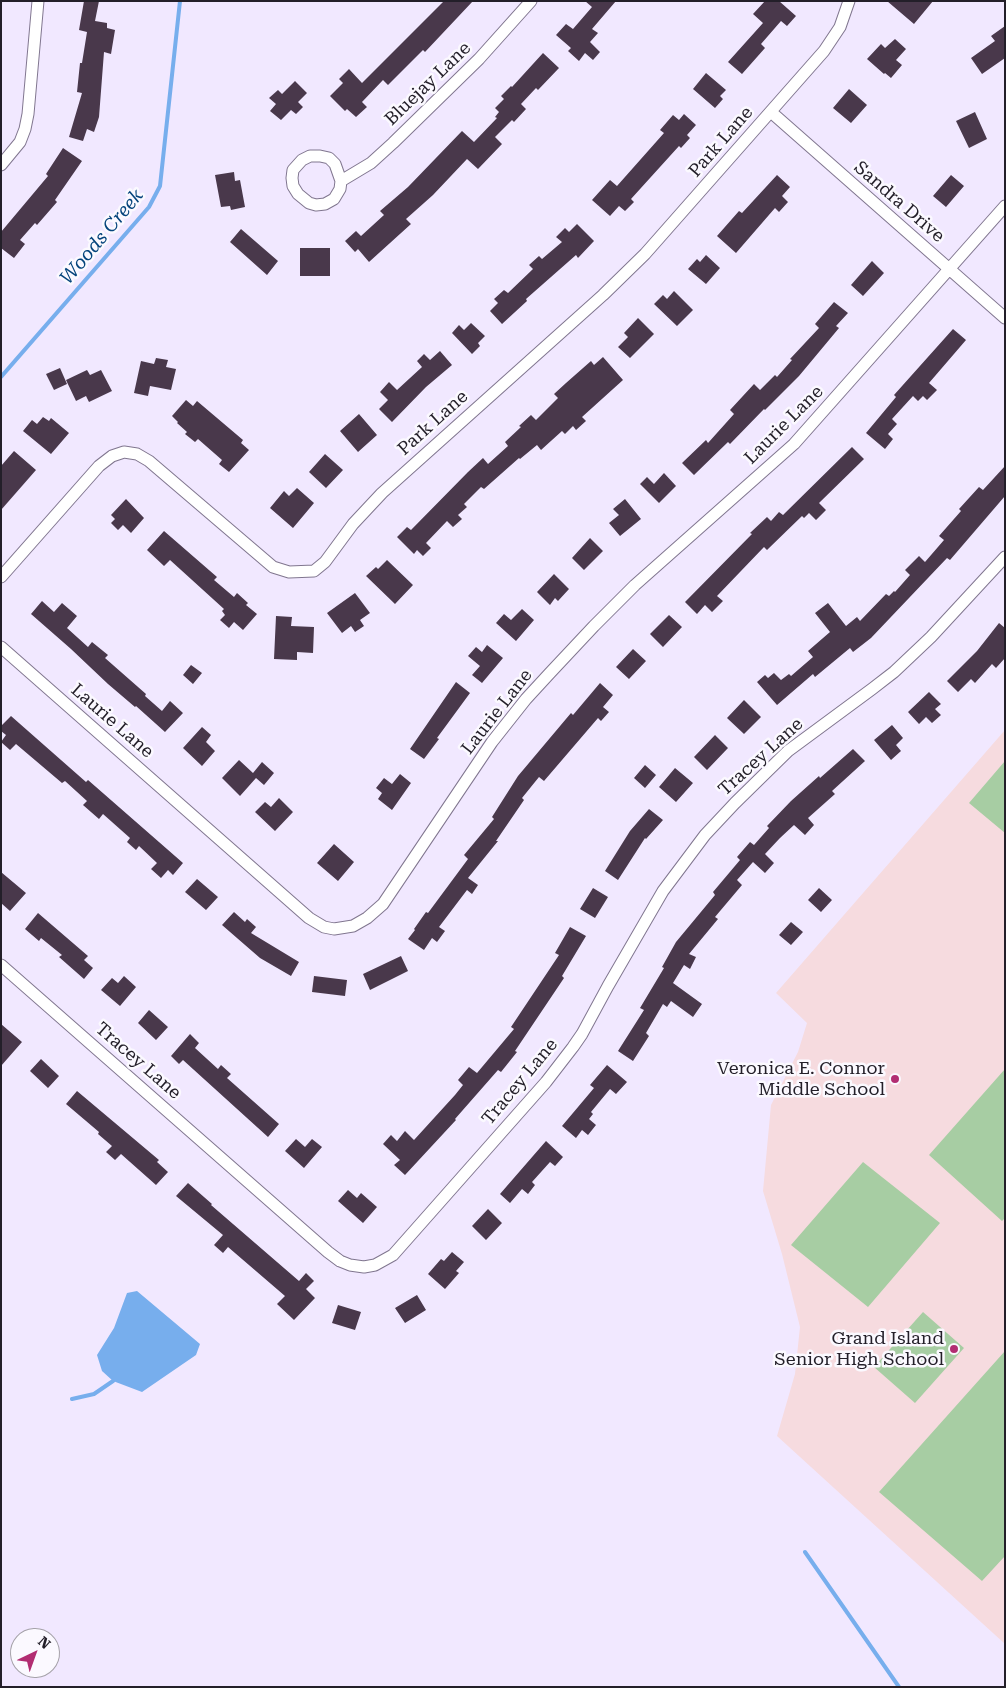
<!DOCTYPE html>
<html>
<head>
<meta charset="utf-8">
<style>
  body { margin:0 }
  #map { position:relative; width:1006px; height:1688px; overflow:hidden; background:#f1e8ff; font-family:"Roboto Serif",serif }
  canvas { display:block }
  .frame { position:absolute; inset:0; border:2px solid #231f29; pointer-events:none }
  .north { position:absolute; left:10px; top:1628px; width:50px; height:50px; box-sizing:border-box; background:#fbf9ff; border:1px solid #a5a2a9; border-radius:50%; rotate:42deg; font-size:14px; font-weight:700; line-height:20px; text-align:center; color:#231f29 }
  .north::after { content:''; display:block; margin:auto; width:18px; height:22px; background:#b22d72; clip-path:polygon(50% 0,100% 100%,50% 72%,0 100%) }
</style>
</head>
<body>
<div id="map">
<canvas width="1006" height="1688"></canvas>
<div class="frame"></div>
<div class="north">N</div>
</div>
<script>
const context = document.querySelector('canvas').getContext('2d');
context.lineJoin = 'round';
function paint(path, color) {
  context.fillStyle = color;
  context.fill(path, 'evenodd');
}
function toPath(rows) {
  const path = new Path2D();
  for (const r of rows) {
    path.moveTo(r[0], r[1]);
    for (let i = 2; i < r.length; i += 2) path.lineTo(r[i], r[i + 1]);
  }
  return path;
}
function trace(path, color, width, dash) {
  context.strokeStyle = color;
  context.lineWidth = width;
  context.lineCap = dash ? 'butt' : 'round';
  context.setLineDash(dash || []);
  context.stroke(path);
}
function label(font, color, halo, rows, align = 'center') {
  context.font = font + ' "Roboto Serif",serif';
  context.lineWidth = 5;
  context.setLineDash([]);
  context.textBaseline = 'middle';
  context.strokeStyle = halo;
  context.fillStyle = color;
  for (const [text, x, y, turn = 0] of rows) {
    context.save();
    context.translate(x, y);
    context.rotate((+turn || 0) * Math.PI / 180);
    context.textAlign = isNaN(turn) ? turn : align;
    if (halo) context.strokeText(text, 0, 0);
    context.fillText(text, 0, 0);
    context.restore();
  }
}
paint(toPath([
  [1005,730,1005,1644,777,1436,795,1374,800,1327,782,1254,763,1191,771,1105,798,1052,807,1023,776,993]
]), '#f6dbdf');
paint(toPath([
  [1005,761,1005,833,969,803],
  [1005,1069,1005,1218,1002,1221,929,1155],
  [863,1162,940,1223,868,1307,791,1245],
  [923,1312,964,1348,915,1403,874,1367],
  [1005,1351,1005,1556,982,1581,879,1492]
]), '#a7cda3');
paint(toPath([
  [137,1291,200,1344,196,1355,142,1392,113,1381,102,1371,97,1355,114,1328,127,1293]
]), '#77aeed');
trace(toPath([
  [1,377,149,207,160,186,180,1],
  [72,1399,94,1394,113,1381],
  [805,1552,899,1687]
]), '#77aeed', 4);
paint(toPath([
  [84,1,99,1,95,21,107,23,107,28,115,30,111,54,104,52,99,117,94,132,87,129,83,141,69,137,82,93,77,92,80,63,82,63,87,32,79,30],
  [444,1,473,1,425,52,423,50,388,85,383,80,362,102,367,107,356,117,347,109,345,111,330,96,343,83,339,79,349,69,362,83],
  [585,1,616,1,592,29,598,33,590,42,600,52,593,60,585,53,579,61,568,51,571,48,556,35,566,24,573,29,592,7],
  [765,1,779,1,796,16,787,26,781,21,761,44,765,48,742,74,728,62,763,23,753,14],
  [887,1,933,1,914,24],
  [1005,26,1005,58,982,74,971,58,995,41,991,36],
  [895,39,906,49,896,60,902,65,891,78,885,73,884,74,867,59,881,44,885,48],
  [543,53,559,68,538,90,536,88,521,104,526,109,514,122,512,120,495,137,502,144,478,169,467,159,433,195,406,219,411,224,369,262,358,249,355,252,345,241,356,231,361,236,384,215,380,211,408,187,462,131,474,142,497,118,495,117,499,112,495,108,504,99,501,96,511,86,512,87],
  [706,73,726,90,720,96,723,99,715,108,693,89],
  [295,81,307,93,298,102,303,107,296,114,291,110,281,120,270,111,276,104,269,98,278,90,282,94],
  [849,89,867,105,851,123,833,108],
  [975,112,987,139,969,148,956,121],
  [684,114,696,125,687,135,690,138,681,148,679,146,631,199,634,202,625,211,619,206,610,216,592,200,610,180,617,186,664,133,660,130,673,115,679,120],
  [63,148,82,161,55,200,57,202,37,225,35,223,20,240,25,244,14,258,1,248,1,232,48,176,46,174],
  [234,172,235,181,240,180,245,207,231,210,230,206,221,207,215,175],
  [777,175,790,187,782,196,788,202,779,212,775,208,736,253,717,236,739,211,742,213],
  [951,175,964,186,946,207,933,196],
  [577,224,594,241,578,258,576,255,526,299,527,301,502,324,490,311,498,303,494,299,504,290,508,293,533,269,529,265,539,256,542,259,562,242,556,237,565,228,569,232],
  [241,229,278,261,267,275,230,242],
  [300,248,330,248,330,276,300,276],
  [706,255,720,268,706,284,688,269,697,259,700,262],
  [872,261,884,273,863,296,851,285],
  [674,291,693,310,677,326,654,304,663,295,667,299],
  [834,302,848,313,836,326,839,328,799,376,765,410,764,409,730,444,728,442,694,475,682,463,706,440,708,443,734,414,730,410,754,384,760,390,775,375,777,377,792,360,790,359,819,328,815,324],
  [638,318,654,334,630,358,618,347,628,337,624,333],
  [471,323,485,336,478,343,480,346,472,354,452,333,459,325,464,330],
  [953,329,966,340,929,383,937,390,927,400,923,396,918,401,913,396,892,419,897,424,888,434,893,439,885,449,866,433,896,397,894,395],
  [440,351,452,365,426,387,392,422,379,409,388,400,380,392,389,382,397,390,422,367,417,361,424,354,430,360],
  [603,357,623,380,582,417,586,421,576,430,573,426,565,434,562,431,541,450,537,445,520,459,519,458,484,489,481,487,464,504,467,507,458,515,462,519,453,527,447,521,426,543,431,548,423,556,417,550,414,554,397,537,407,527,411,530,468,472,483,458,488,464,508,446,505,442,521,427,519,426,531,415,536,420,558,398,554,394,566,383,591,361,594,365],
  [156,358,168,360,166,367,176,369,171,390,150,386,148,396,134,393,141,361,154,364],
  [60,368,67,384,54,390,46,374],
  [87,370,90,375,101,370,112,391,89,402,86,396,76,401,66,380],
  [186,400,193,406,197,401,243,440,241,443,249,450,229,472,219,464,222,460,198,439,195,442,185,434,187,432,177,423,178,422,172,416],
  [359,414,377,435,358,452,340,431],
  [43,417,49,421,51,418,69,433,51,454,23,431,32,420,37,424],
  [852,447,864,459,819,503,826,510,816,520,809,513,804,518,802,516,767,550,764,547,717,596,723,601,712,612,705,605,697,614,685,602,752,534,750,533,767,517,771,521,779,512,783,515],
  [14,451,36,470,1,510,1,466],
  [325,454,343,470,326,488,309,472],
  [1005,466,1005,496,950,560,947,558,871,638,853,652,850,648,815,677,813,674,777,705,757,682,765,675,768,678,774,673,781,680,789,674,791,676,813,657,808,651,830,632,815,613,828,603,846,626,857,617,860,621,886,594,889,596,894,591,895,592,910,575,905,570,919,556,925,562,944,540,939,536,961,511,959,509,979,487,983,490],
  [664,473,676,486,659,503,640,484,647,477,654,484],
  [297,488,314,503,293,528,270,508,284,491,289,496],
  [126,499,144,518,131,533,123,525,118,530,111,523,115,519,111,515],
  [625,499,641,519,620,536,609,523,619,515,613,509],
  [164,531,217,577,214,580,234,597,237,593,248,603,246,605,257,614,243,630,234,622,229,628,220,620,225,615,222,611,224,609,170,560,164,566,147,550],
  [590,538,603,551,584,570,572,558],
  [387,560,413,585,395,604,366,576,376,567,378,569],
  [554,574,569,589,558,601,555,598,550,605,537,592],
  [355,593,370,613,360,620,364,626,355,632,351,626,342,633,327,613],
  [42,601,54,612,62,603,77,616,67,628,88,647,92,642,108,655,105,658,146,694,145,696,162,711,170,701,183,713,165,732,136,706,135,707,108,684,71,649,31,614],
  [522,609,534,620,516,641,496,623,504,614,511,620],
  [669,615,682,627,663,647,650,634],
  [276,616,292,617,291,626,314,627,313,653,297,652,297,660,274,659],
  [999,623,1005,628,1005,658,996,668,992,664,975,683,971,679,958,692,947,681,977,651],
  [487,645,503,658,482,683,472,675,480,666,468,656,476,647,482,652],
  [633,649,646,661,629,679,616,667],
  [191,665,202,673,193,684,183,675],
  [456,682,470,693,437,738,439,739,424,759,410,749],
  [600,683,613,695,603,707,609,712,601,721,598,718,544,781,539,777,522,798,524,800,496,841,498,841,468,878,478,885,472,894,467,890,439,927,445,931,437,942,432,938,424,950,408,939,415,930,414,929,426,912,428,913,468,859,464,855,494,819,492,817,518,776,571,713,573,715],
  [929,692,941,704,935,709,941,715,932,723,926,717,919,724,908,712],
  [744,700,761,717,744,734,727,718],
  [11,716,86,782,88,780,183,863,173,875,168,870,161,878,151,869,157,863,139,846,136,850,127,842,130,838,103,814,99,819,83,805,87,801,65,781,62,783,16,744,10,750,1,742,6,735,1,731,1,726],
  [892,725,903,738,896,745,901,751,891,760,874,740],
  [202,727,211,735,206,742,215,751,202,766,183,748],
  [715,735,728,748,707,770,694,757],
  [853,749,865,761,832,791,835,794,808,818,814,825,805,835,794,825,780,838,765,854,774,863,765,873,753,862,737,880,742,885,715,917,718,919,689,954,696,957,690,969,684,965,673,983,702,1004,693,1017,671,1001,667,1007,663,1004,646,1033,649,1036,633,1061,618,1051,644,1010,640,1008,664,968,662,967,676,942,715,895,713,892,740,860,737,857,750,842,754,845,769,828,767,826,791,801,819,776,820,778],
  [239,760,253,773,262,762,274,773,264,785,256,778,240,796,222,778],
  [645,765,656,775,645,788,634,778],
  [675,768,693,783,676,802,659,787],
  [400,774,411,783,392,810,378,799,382,793,376,788,384,778,392,784],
  [279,798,293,812,275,831,255,812,265,802,271,807],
  [649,809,663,820,646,839,645,838,618,880,605,871,630,831],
  [334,844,354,862,338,881,317,863],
  [1,872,26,893,10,911,1,903],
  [197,879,218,897,206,910,185,892],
  [593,888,608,897,595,918,580,909],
  [819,888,832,900,821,912,808,900],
  [234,912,245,922,247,919,256,927,251,933,299,962,291,976,260,958,222,925],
  [38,913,88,956,84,960,93,968,84,979,59,957,62,955,41,938,39,941,25,929],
  [791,922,803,932,791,945,779,935],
  [570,927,586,936,562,976,564,978,515,1051,517,1052,501,1072,498,1070,455,1119,456,1120,405,1175,394,1165,400,1160,383,1144,391,1135,397,1141,405,1131,414,1140,455,1095,463,1085,458,1080,469,1067,477,1073,514,1029,511,1027,559,955,555,953],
  [401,956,408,971,370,990,363,974],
  [124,976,136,987,120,1006,101,990,112,978,118,983],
  [314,976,347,980,345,996,312,992],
  [149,1010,168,1027,156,1040,138,1023],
  [1,1024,22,1042,1,1066],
  [190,1034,199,1043,195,1048,218,1069,221,1065,231,1074,227,1078,279,1124,268,1137,183,1060,179,1064,171,1056],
  [41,1059,59,1076,48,1088,30,1071],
  [607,1065,627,1082,616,1094,610,1089,591,1112,593,1114,589,1119,596,1125,588,1135,582,1130,576,1138,562,1126,594,1088,590,1085],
  [77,1091,159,1160,157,1162,168,1172,156,1185,121,1154,115,1160,106,1152,112,1146,98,1134,99,1132,66,1104],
  [296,1139,305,1147,312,1139,322,1147,304,1168,285,1151],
  [546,1141,563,1157,555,1166,550,1162,532,1182,535,1185,528,1194,522,1189,510,1203,500,1194],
  [188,1183,212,1204,211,1205,299,1281,306,1273,314,1281,306,1289,315,1298,294,1320,277,1304,285,1296,228,1247,223,1253,214,1245,223,1235,176,1196],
  [348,1190,357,1198,361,1193,377,1207,363,1223,338,1201],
  [488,1209,502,1223,486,1240,472,1226],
  [452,1252,464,1262,456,1271,459,1273,445,1289,428,1274,441,1259,444,1261],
  [417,1295,426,1310,405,1323,395,1308],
  [338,1305,361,1312,355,1330,332,1323]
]), '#49384b');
const street = toPath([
  [771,112,1005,318],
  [1,165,20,142,25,129,28,114,38,1],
  [341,181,335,164,329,158,320,156,310,156,302,160,293,170,292,178,293,186,298,194,309,203,316,205,325,204,334,199,340,189,341,181,371,163,393,143,479,59,531,1],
  [1,577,99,466,112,456,124,452,137,454,149,461,273,567,289,572,314,571,325,562,353,524,382,493,603,295,645,254,824,51,840,27,849,1],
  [1,647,309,918,324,927,334,929,353,926,367,918,383,904,492,742,526,699,549,674,594,626,635,585,794,444,1005,206],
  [1,965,328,1252,340,1261,350,1265,364,1267,375,1265,393,1255,546,1082,573,1047,582,1034,608,986,663,891,705,835,735,803,788,751,872,689,894,672,931,637,1005,557]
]);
trace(street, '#80768f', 13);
trace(street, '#fff', 11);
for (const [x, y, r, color] of [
  [895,1079,5,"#b22d72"],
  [954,1349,5,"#b22d72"]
]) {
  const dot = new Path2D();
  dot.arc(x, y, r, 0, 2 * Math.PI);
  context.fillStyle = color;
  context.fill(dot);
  trace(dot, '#fbf9ff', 2);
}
label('18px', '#231f29', '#fbf9ff', [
  ["Bluejay Lane",428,84,-44],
  ["Park Lane",721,142,-49],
  ["Sandra Drive",899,202,41],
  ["Park Lane",433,423,-42],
  ["Laurie Lane",784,425,-45],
  ["Laurie Lane",497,712,-52],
  ["Laurie Lane",112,721,41],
  ["Tracey Lane",761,757,-42],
  ["Tracey Lane",138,1061,41],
  ["Tracey Lane",520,1082,-50]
]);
label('18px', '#231f29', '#fbf9ff', [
  ["Veronica E. Connor",885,1069],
  ["Middle School",885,1090],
  ["Grand Island",944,1339],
  ["Senior High School",944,1360]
], 'right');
label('italic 19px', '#05447c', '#fbf9ff', [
  ["Woods Creek",102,237,-50]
]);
</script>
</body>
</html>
